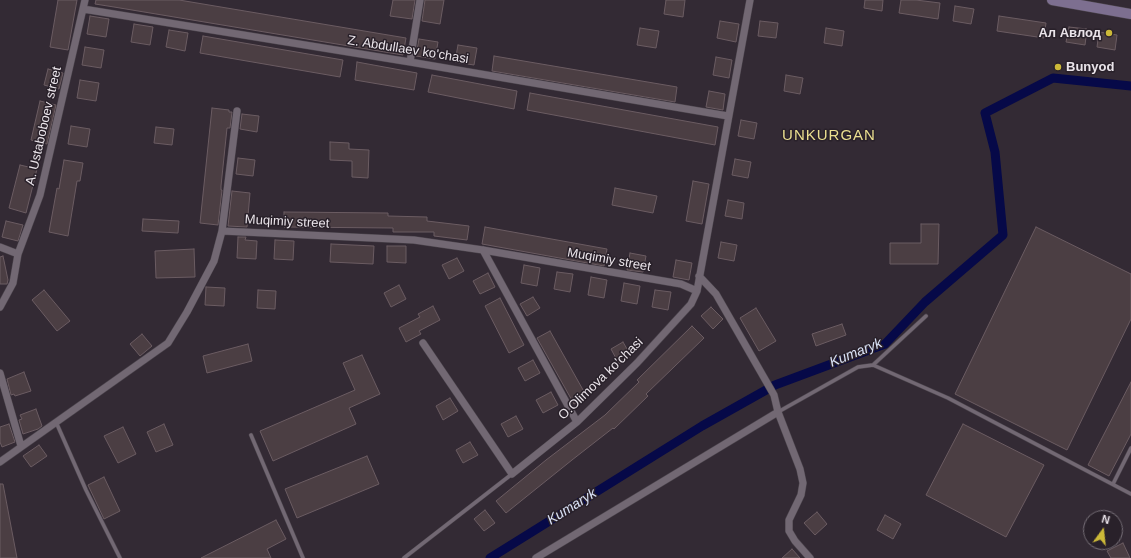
<!DOCTYPE html>
<html>
<head>
<meta charset="utf-8">
<style>
  body { margin:0 }
  #map { position:relative; width:1131px; height:558px; overflow:hidden; background:#332a34; font-family:Arial,sans-serif }
  canvas { display:block }
  .north { position:absolute; left:1083px; top:510px; width:40px; height:40px; box-sizing:border-box; background:#29212a; border:1px solid #766f77; border-radius:50%; rotate:15deg; font-size:11px; font-weight:700; line-height:16px; text-align:center; color:#eae4ea }
  .north::after { content:''; display:block; margin:auto; width:14px; height:18px; background:#ccb938; clip-path:polygon(50% 0,100% 100%,50% 72%,0 100%) }
</style>
</head>
<body>
<div id="map">
<canvas width="1131" height="558"></canvas>
<div class="north">N</div>
</div>
<script>
const context = document.querySelector('canvas').getContext('2d');
context.lineJoin = 'round';
function toPath(rows) {
  const path = new Path2D();
  for (const r of rows) {
    path.moveTo(r[0], r[1]);
    for (let i = 2; i < r.length; i += 2) path.lineTo(r[i], r[i + 1]);
  }
  return path;
}
function trace(path, color, width, dash) {
  context.strokeStyle = color;
  context.lineWidth = width;
  context.lineCap = dash ? 'butt' : 'round';
  context.setLineDash(dash || []);
  context.stroke(path);
}
function paint(path, color) {
  context.fillStyle = color;
  context.fill(path, 'evenodd');
}
function label(font, color, halo, rows, align = 'center') {
  context.font = font + ' Arial,sans-serif';
  context.lineWidth = 3;
  context.setLineDash([]);
  context.textBaseline = 'middle';
  context.strokeStyle = halo;
  context.fillStyle = color;
  for (const [text, x, y, turn = 0] of rows) {
    context.save();
    context.translate(x, y);
    context.rotate((+turn || 0) * Math.PI / 180);
    context.textAlign = isNaN(turn) ? turn : align;
    if (halo) context.strokeText(text, 0, 0);
    context.fillText(text, 0, 0);
    context.restore();
  }
}
trace(toPath([
  [490,558,702,426,775,385,885,344,925,302,1003,235,995,152,985,113,1053,78,1131,86]
]), '#060948', 9);
const building = toPath([
  [58,0,77,0,68,50,50,47,58,0],
  [96,0,179,0,406,38,403,55,114,7,95,4,96,0],
  [393,0,415,0,412,19,390,16,393,0],
  [425,0,444,0,440,24,422,21,425,0],
  [666,0,685,0,683,17,664,14,666,0],
  [865,0,883,0,882,11,864,8,865,0],
  [901,0,916,0,940,3,938,19,899,13,901,0],
  [955,6,974,9,971,24,953,21,955,6],
  [90,16,109,19,106,37,87,34,90,16],
  [999,16,1046,23,1044,38,997,31,999,16],
  [720,21,739,24,736,42,717,38,720,21],
  [760,21,778,23,776,38,758,36,760,21],
  [134,24,153,27,150,45,131,42,134,24],
  [1069,27,1087,29,1085,45,1066,42,1069,27],
  [640,28,659,31,656,48,637,45,640,28],
  [826,28,844,31,842,46,824,43,826,28],
  [169,30,188,33,185,51,166,47,169,30],
  [1099,32,1117,35,1115,50,1097,47,1099,32],
  [203,36,343,60,340,77,200,53,203,36],
  [419,39,438,42,435,59,416,56,419,39],
  [458,45,477,48,474,65,455,62,458,45],
  [85,47,104,50,101,68,82,65,85,47],
  [494,56,677,87,675,102,492,71,494,56],
  [716,57,732,60,729,78,713,75,716,57],
  [357,62,417,73,414,90,355,80,357,62],
  [48,69,63,73,59,89,44,85,48,69],
  [432,75,517,91,514,109,428,92,432,75],
  [786,75,803,78,800,94,784,91,786,75],
  [80,80,99,83,96,101,77,98,80,80],
  [709,91,725,94,723,110,706,107,709,91],
  [530,93,718,127,715,145,527,110,530,93],
  [40,101,56,105,47,144,31,140,40,101],
  [212,108,229,110,229,112,232,112,230,128,227,128,221,186,221,190,222,190,218,225,200,223,212,108],
  [242,114,259,116,257,132,240,129,242,114],
  [741,120,757,123,754,139,738,136,741,120],
  [71,126,90,129,87,147,68,144,71,126],
  [156,127,174,129,172,145,154,143,156,127],
  [330,142,349,143,349,149,369,150,368,178,352,177,352,161,330,160,330,142],
  [238,158,255,160,253,176,236,174,238,158],
  [735,159,751,162,748,178,732,175,735,159],
  [64,160,83,163,80,181,77,181,68,236,49,232,57,188,59,189,64,160],
  [20,165,37,169,26,213,9,208,20,165],
  [693,181,709,184,702,224,686,221,693,181],
  [615,188,657,196,653,213,612,205,615,188],
  [232,191,250,193,247,227,228,226,232,191],
  [728,200,744,203,742,219,725,216,728,200],
  [284,212,388,213,388,216,427,217,427,221,469,226,467,240,434,236,434,232,393,232,393,228,284,227,284,212],
  [143,219,179,221,178,233,142,231,143,219],
  [6,221,23,225,18,241,2,237,6,221],
  [921,224,939,224,938,264,890,264,890,243,921,243,921,224],
  [485,227,607,249,604,266,482,244,485,227],
  [1036,227,1131,274,1131,319,1067,450,955,394,1036,227],
  [238,237,246,237,245,240,257,241,256,259,237,258,238,237],
  [275,240,294,241,293,260,274,259,275,240],
  [721,242,737,245,734,261,718,258,721,242],
  [331,244,374,246,373,264,330,262,331,244],
  [387,246,406,246,406,263,387,262,387,246],
  [194,249,195,277,156,278,155,251,194,249],
  [630,253,646,256,643,272,627,270,630,253],
  [3,256,8,280,7,284,0,284,0,257,3,256],
  [457,258,464,271,449,279,442,265,457,258],
  [676,260,692,263,689,280,673,277,676,260],
  [524,265,540,268,537,286,521,283,524,265],
  [557,272,573,274,570,292,554,289,557,272],
  [488,273,495,287,480,294,473,281,488,273],
  [591,277,607,280,604,298,588,295,591,277],
  [624,283,640,286,637,304,621,301,624,283],
  [399,285,406,299,391,307,384,293,399,285],
  [206,287,225,288,224,306,205,305,206,287],
  [44,290,70,321,57,331,32,300,44,290],
  [258,290,276,291,275,309,257,308,258,290],
  [655,290,671,292,668,310,652,307,655,290],
  [533,297,540,308,527,316,520,304,533,297],
  [500,298,524,345,509,353,485,306,500,298],
  [433,306,440,320,419,331,421,334,406,342,399,328,420,317,418,314,433,306],
  [711,307,723,319,713,329,701,316,711,307],
  [756,308,776,341,759,351,740,318,756,308],
  [842,324,846,335,816,346,812,334,842,324],
  [692,326,704,338,646,394,648,396,614,429,613,428,572,460,506,513,496,501,546,460,605,415,639,382,637,380,692,326],
  [550,331,587,397,574,404,537,338,550,331],
  [142,334,152,346,140,356,130,344,142,334],
  [623,342,631,356,619,364,611,349,623,342],
  [248,344,252,361,207,373,203,356,248,344],
  [362,355,380,394,349,408,356,424,273,461,260,431,355,390,343,363,362,355],
  [533,360,540,373,525,381,518,368,533,360],
  [24,372,31,391,15,396,14,394,11,395,7,379,24,372],
  [1131,382,1131,434,1109,476,1088,465,1131,382],
  [551,392,558,405,543,413,536,400,551,392],
  [450,398,458,411,443,420,436,406,450,398],
  [36,409,42,426,38,429,23,434,19,420,22,419,20,415,36,409],
  [516,416,523,429,508,437,501,424,516,416],
  [9,424,15,442,2,447,0,442,0,427,9,424],
  [164,424,173,445,156,452,147,432,164,424],
  [963,424,1044,465,1006,537,926,495,963,424],
  [123,427,136,454,118,463,104,436,123,427],
  [470,442,478,455,463,463,456,450,470,442],
  [39,445,47,456,31,467,23,456,39,445],
  [367,456,379,484,297,518,285,489,367,456],
  [104,477,120,511,104,519,88,485,104,477],
  [0,484,3,484,17,558,0,558,0,484],
  [485,510,495,523,484,531,474,519,485,510],
  [817,512,827,524,815,535,804,523,817,512],
  [885,515,901,524,893,539,877,530,885,515],
  [276,520,286,539,267,549,271,558,201,558,276,520],
  [1123,543,1130,558,1111,558,1107,551,1123,543],
  [792,549,800,558,782,558,792,549]
]);
paint(building, '#4b3e43');
trace(building, '#6b5c62', 1);
const service = toPath([
  [873,365,948,398,1131,494],
  [778,412,858,367,873,365,926,316],
  [56,422,86,490,120,558],
  [251,435,303,558],
  [1113,484,1131,448],
  [404,558,512,474]
]);
const minor = toPath([
  [83,9,410,62,728,116],
  [410,62,420,0],
  [222,231,414,240,483,250,681,284,697,291],
  [0,247,18,254],
  [483,250,577,422],
  [699,276,716,294,774,395,778,412,800,469,803,483,801,495,789,520,789,531,795,541,810,558],
  [0,307,13,283,18,254,40,195,85,0],
  [423,343,512,474,577,422,637,363,691,304,697,291,750,0],
  [0,373,21,446],
  [0,462,168,343,187,312,214,261,222,231,237,111],
  [536,558,778,412]
]);
const secondary = toPath([
  [1052,0,1131,14]
]);
trace(service, '#4c454d', 4.5);
trace(minor, '#4c454d', 8);
trace(secondary, '#4c454d', 11);
trace(service, '#726873', 3.5);
trace(minor, '#726873', 7);
trace(secondary, '#7d6f90', 10);
for (const [x, y, r, color] of [
  [1109,33,4,"#ccb938"],
  [1058,67,4,"#ccb938"]
]) {
  const dot = new Path2D();
  dot.arc(x, y, r, 0, 2 * Math.PI);
  context.fillStyle = color;
  context.fill(dot);
  trace(dot, '#29212a', 1.5);
}
label('bold 13px', '#eae4ea', '#29212a', [
  ["Ал Авлод",1101,33],
  ["Bunyod",1066,67,"left"]
], 'right');
label('13px', '#eae4ea', '#29212a', [
  ["Z. Abdullaev ko'chasi",408,50,9],
  ["A. Ustaboboev street",44,126,-77],
  ["Muqimiy street",287,222,3],
  ["Muqimiy street",609,260,10],
  ["O.Olimova ko'chasi",601,379,-44]
]);
label('italic 14px', '#d9e1f5', '#29212a', [
  ["Kumaryk",856,353,-22],
  ["Kumaryk",572,507,-32]
]);
context.letterSpacing = '1px';
label('15px', '#ebdf90', '#29212a', [
  ["UNKURGAN",829,136]
]);
context.letterSpacing = '0px';
</script>
</body>
</html>
